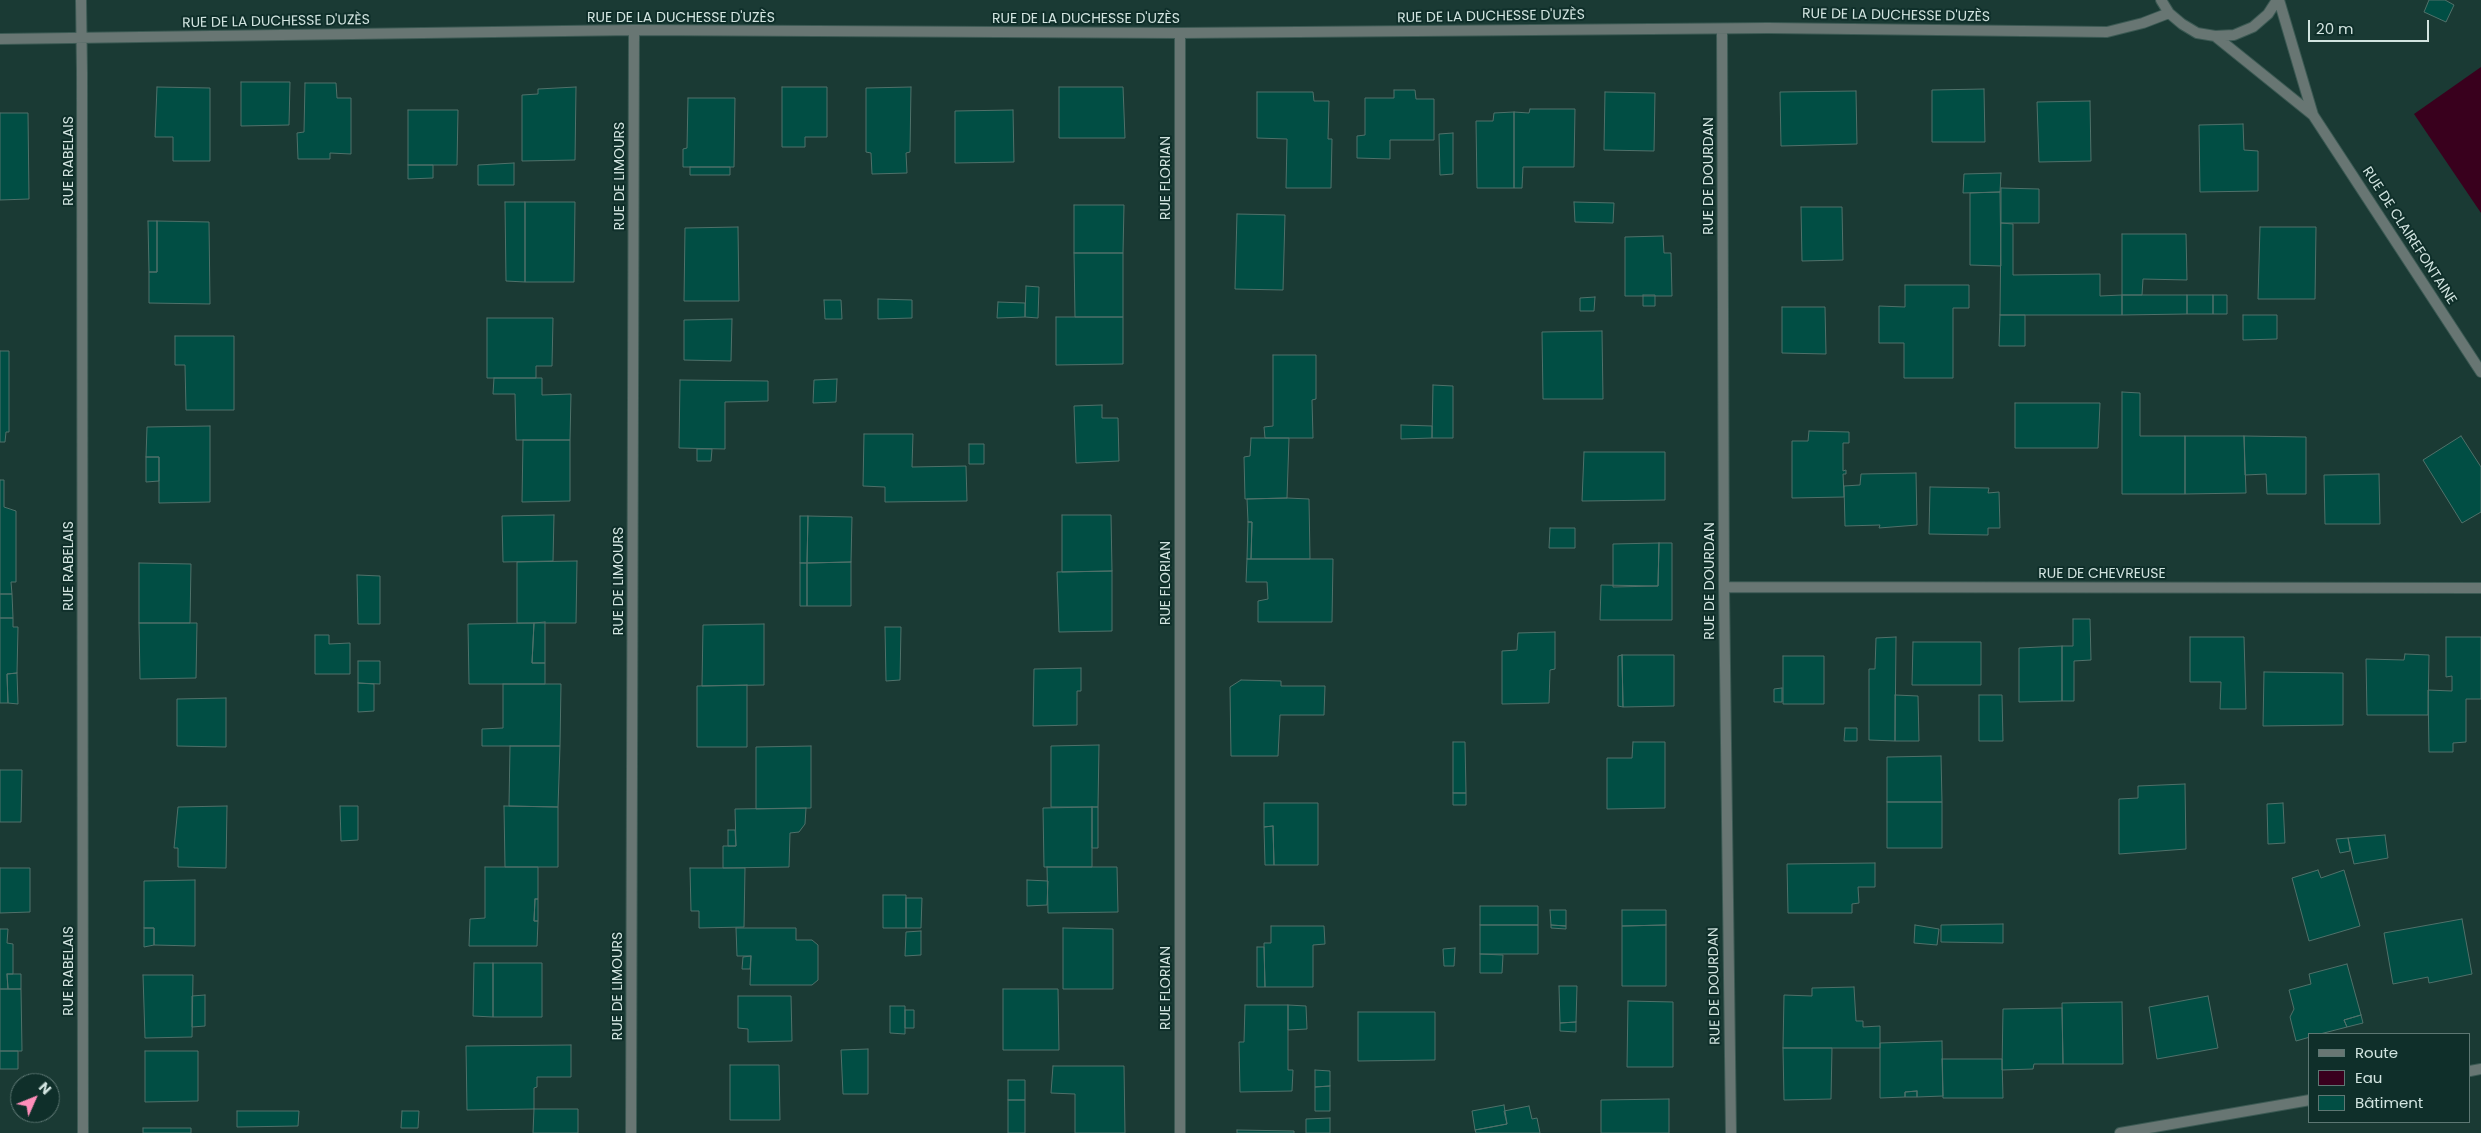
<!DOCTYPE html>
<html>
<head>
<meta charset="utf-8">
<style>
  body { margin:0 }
  #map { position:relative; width:2481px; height:1133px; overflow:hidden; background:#1a3a34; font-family:Poppins,sans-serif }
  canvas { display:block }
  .legend { position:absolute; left:2308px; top:1033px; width:162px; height:90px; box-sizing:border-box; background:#0f2f2a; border:1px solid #5d7773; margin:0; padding:6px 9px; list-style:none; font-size:15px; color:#d2e4e0 }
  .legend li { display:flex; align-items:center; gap:10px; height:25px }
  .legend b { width:25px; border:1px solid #5d7773 }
  .north { position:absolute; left:10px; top:1073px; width:50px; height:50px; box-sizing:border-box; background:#0f2f2a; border:1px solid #5d7773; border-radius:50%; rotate:46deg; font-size:14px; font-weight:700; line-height:20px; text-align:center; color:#d2e4e0 }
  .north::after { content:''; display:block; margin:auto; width:18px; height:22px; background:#ff8eba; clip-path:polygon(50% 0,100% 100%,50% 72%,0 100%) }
  .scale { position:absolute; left:2308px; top:20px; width:121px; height:22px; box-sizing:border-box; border:2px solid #d2e4e0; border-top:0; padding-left:6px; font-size:15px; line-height:18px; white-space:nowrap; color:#d2e4e0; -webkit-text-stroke:4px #0f2f2a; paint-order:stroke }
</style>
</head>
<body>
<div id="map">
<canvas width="2481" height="1133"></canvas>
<ul class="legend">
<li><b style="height:6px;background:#687673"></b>Route</li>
<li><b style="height:14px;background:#39001d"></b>Eau</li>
<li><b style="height:14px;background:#014e44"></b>Bâtiment</li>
</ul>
<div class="north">N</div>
<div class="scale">20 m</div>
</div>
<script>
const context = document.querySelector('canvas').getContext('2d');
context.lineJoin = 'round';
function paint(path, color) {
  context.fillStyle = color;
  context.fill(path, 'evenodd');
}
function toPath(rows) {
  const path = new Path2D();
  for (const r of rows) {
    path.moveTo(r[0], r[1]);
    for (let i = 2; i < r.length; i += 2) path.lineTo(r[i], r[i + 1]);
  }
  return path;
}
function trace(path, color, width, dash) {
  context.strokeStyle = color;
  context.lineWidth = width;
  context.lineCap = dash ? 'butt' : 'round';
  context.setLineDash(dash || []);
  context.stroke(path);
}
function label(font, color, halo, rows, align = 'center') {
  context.font = font + ' Poppins,sans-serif';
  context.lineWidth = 4;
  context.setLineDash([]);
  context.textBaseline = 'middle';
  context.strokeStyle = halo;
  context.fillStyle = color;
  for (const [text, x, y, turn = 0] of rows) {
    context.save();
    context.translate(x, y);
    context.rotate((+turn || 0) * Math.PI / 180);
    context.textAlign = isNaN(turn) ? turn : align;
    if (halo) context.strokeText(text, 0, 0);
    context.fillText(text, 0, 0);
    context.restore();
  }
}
paint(toPath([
  [2481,67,2481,213,2414,114]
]), '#39001d');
const building = toPath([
  [2429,0,2445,0,2454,5,2446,22,2424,12,2429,0],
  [241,82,290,82,289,125,241,126,241,82],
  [305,83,336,83,337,98,351,98,351,154,330,153,330,159,298,159,297,133,304,132,305,83],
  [157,87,210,88,210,161,173,161,173,137,155,137,157,87],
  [576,87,575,160,522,161,522,95,538,94,538,89,576,87],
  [782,87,827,87,827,137,805,137,805,147,782,147,782,87],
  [911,87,910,152,906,153,907,173,872,174,871,153,866,152,866,88,911,87],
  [1059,87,1123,87,1125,138,1059,138,1059,87],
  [1984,89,1985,142,1932,142,1932,90,1984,89],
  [1394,90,1415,90,1416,99,1434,99,1434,140,1390,140,1390,159,1357,158,1357,136,1365,135,1365,98,1394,98,1394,90],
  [1856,91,1857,144,1781,146,1780,92,1856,91],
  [1257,92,1313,92,1314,101,1329,101,1328,139,1332,139,1331,188,1286,188,1287,139,1257,138,1257,92],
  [1605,92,1655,93,1654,151,1604,150,1605,92],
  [688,98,735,98,734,167,683,167,683,149,687,148,688,98],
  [2090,101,2091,161,2039,162,2037,102,2090,101],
  [1530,109,1575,109,1574,167,1523,167,1522,188,1514,188,1514,112,1529,113,1530,109],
  [408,110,458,110,457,165,408,165,408,110],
  [1013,110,1014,162,955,163,955,111,1013,110],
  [1514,112,1514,188,1477,188,1476,121,1493,121,1494,113,1514,112],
  [0,113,28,113,29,199,0,200,0,113],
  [2243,124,2244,150,2258,151,2258,191,2200,192,2199,125,2243,124],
  [1453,133,1453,174,1440,175,1439,134,1453,133],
  [514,163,514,185,478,185,478,165,514,163],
  [408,165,433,165,433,178,408,179,408,165],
  [690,167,730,167,730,175,690,175,690,167],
  [2001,173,2000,192,1963,193,1964,174,2001,173],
  [2001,188,2039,189,2039,223,2001,223,2001,188],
  [2000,192,2001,266,1970,265,1970,193,2000,192],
  [505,202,525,202,525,282,506,281,505,202],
  [525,202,575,202,574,282,525,282,525,202],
  [1574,202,1614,203,1613,223,1575,222,1574,202],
  [1074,205,1124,205,1123,253,1074,253,1074,205],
  [1801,207,1842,207,1843,260,1802,261,1801,207],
  [1237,214,1285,215,1283,290,1235,289,1237,214],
  [148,221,157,221,157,272,149,272,148,221],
  [157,221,209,222,210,304,149,303,149,272,157,272,157,221],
  [2001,223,2013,224,2013,275,2100,274,2100,296,2122,295,2122,315,2000,315,2001,223],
  [738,227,739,301,684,301,685,228,738,227],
  [2260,227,2316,227,2315,299,2258,299,2260,227],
  [2122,234,2186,234,2187,280,2143,279,2142,295,2122,295,2122,234],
  [1663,236,1664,253,1671,253,1672,296,1625,296,1625,237,1663,236],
  [1074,253,1123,253,1123,317,1075,317,1074,253],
  [1905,285,1969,285,1969,308,1953,308,1953,378,1904,378,1904,343,1879,343,1879,306,1905,307,1905,285],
  [1026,286,1039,287,1038,318,1025,317,1026,286],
  [1643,295,1655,295,1655,306,1643,306,1643,295],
  [2122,295,2187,295,2187,314,2122,315,2122,295],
  [2187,295,2213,295,2213,314,2187,314,2187,295],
  [2213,295,2227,295,2227,314,2213,314,2213,295],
  [1595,297,1594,311,1580,311,1580,298,1595,297],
  [878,299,912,300,912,318,878,319,878,299],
  [824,300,841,300,842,319,825,319,824,300],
  [998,302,1025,303,1025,317,997,318,998,302],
  [1782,307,1825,307,1826,354,1782,353,1782,307],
  [2000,315,2025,315,2025,346,1999,346,2000,315],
  [2243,315,2277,315,2277,339,2243,340,2243,315],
  [1056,317,1123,317,1123,364,1056,365,1056,317],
  [487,318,553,318,552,366,536,366,536,378,487,378,487,318],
  [732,319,731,361,684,360,684,320,732,319],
  [1602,331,1603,399,1543,399,1542,332,1602,331],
  [175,336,234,336,234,410,186,410,185,365,175,365,175,336],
  [0,351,9,351,9,432,6,432,5,442,0,442,0,351],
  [1273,355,1316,355,1316,399,1312,400,1313,438,1265,438,1264,427,1273,426,1273,355],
  [494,378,542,378,542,395,571,394,570,440,516,440,515,394,493,394,494,378],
  [837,379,836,402,813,403,814,380,837,379],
  [680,380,768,381,768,401,725,402,725,449,679,448,680,380],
  [1433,385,1453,386,1453,438,1432,438,1433,385],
  [2122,392,2140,393,2140,436,2185,436,2185,494,2122,494,2122,392],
  [2015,403,2100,403,2098,448,2015,448,2015,403],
  [1102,405,1102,418,1118,418,1119,461,1076,463,1074,406,1102,405],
  [1401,425,1432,426,1432,438,1401,439,1401,425],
  [210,426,210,502,159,503,159,457,146,457,147,427,210,426],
  [1809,431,1849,432,1849,443,1843,443,1843,471,1846,470,1846,474,1843,474,1844,497,1792,498,1792,441,1808,441,1809,431],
  [864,434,913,434,912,467,966,466,967,501,885,502,885,487,863,486,864,434],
  [2185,436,2244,436,2246,493,2185,494,2185,436],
  [2244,436,2306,437,2306,494,2267,494,2266,474,2245,475,2244,436],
  [2461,436,2481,467,2481,512,2462,523,2423,460,2461,436],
  [1251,438,1289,438,1287,498,1245,499,1244,457,1250,456,1251,438],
  [523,440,570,440,570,501,522,502,523,440],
  [969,444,984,444,984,464,969,464,969,444],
  [697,449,712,449,711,461,697,461,697,449],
  [1584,452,1665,452,1665,500,1582,501,1584,452],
  [146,457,159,457,159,481,146,482,146,457],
  [1916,473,1917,525,1879,528,1880,525,1845,526,1844,486,1860,485,1861,474,1916,473],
  [2379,474,2380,524,2325,524,2324,475,2379,474],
  [0,480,4,480,4,507,16,511,16,582,11,582,12,594,0,594,0,480],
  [1930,487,1989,488,1988,493,1999,492,2000,528,1988,528,1988,535,1929,534,1930,487],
  [1287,498,1309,499,1310,559,1251,559,1252,522,1248,522,1247,499,1287,498],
  [554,515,553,561,503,562,502,516,554,515],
  [1062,515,1111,515,1112,571,1062,572,1062,515],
  [800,516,808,516,807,563,800,563,800,516],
  [808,516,852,517,851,562,807,563,808,516],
  [1248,522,1252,522,1251,559,1247,559,1248,522],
  [1550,528,1575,528,1575,548,1549,548,1550,528],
  [1659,543,1658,586,1613,587,1613,544,1659,543],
  [1659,543,1672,543,1672,620,1600,620,1601,585,1658,586,1659,543],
  [1247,559,1333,559,1332,622,1258,622,1258,601,1268,599,1267,582,1246,582,1247,559],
  [577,561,576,623,517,623,517,562,577,561],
  [851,562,851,606,807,606,807,563,851,562],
  [139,563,191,564,190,623,139,623,139,563],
  [800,563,807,563,807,606,800,606,800,563],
  [1112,571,1112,631,1059,632,1057,572,1112,571],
  [357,575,380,576,380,624,358,624,357,575],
  [0,594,12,594,13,618,0,618,0,594],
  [0,618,13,618,13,627,18,627,17,673,7,674,8,703,0,703,0,618],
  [2073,619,2090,619,2091,660,2074,661,2074,701,2062,701,2062,646,2073,646,2073,619],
  [545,622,545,663,532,663,534,623,545,622],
  [139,623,197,623,196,678,140,679,139,623],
  [534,623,532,663,545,663,545,684,469,684,468,624,534,623],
  [764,624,764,685,702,686,703,625,764,624],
  [885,627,901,627,900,680,886,681,885,627],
  [1555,632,1555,669,1550,670,1549,703,1502,704,1502,651,1517,650,1518,633,1555,632],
  [315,635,329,635,329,644,350,643,350,674,315,674,315,635],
  [1896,637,1895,741,1869,740,1869,669,1875,669,1876,638,1896,637],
  [2190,637,2244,637,2246,709,2220,709,2221,682,2190,682,2190,637],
  [2446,637,2481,637,2481,699,2466,699,2466,742,2453,743,2453,752,2429,752,2428,690,2452,691,2452,676,2446,677,2446,637],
  [1913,642,1981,642,1981,685,1912,685,1913,642],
  [2062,646,2062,701,2019,702,2019,648,2062,646],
  [2405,654,2429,655,2428,715,2367,715,2366,659,2404,660,2405,654],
  [1622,655,1623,707,1618,706,1618,656,1622,655],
  [1622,655,1674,655,1674,706,1623,707,1622,655],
  [1783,656,1824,656,1824,704,1783,704,1783,656],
  [358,661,380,661,380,684,358,683,358,661],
  [1081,668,1081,691,1077,691,1077,725,1033,726,1034,669,1081,668],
  [2264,672,2343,673,2343,725,2263,726,2264,672],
  [17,673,18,704,8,703,7,674,17,673],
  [1241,680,1281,681,1281,686,1325,686,1324,715,1280,715,1278,756,1231,756,1230,687,1241,680],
  [358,683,374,684,374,711,358,712,358,683],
  [503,684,561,684,560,746,482,746,482,729,503,728,503,684],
  [747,685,747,747,697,747,697,686,747,685],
  [1782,688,1782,702,1774,702,1774,689,1782,688],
  [1895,695,1918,696,1919,741,1895,741,1895,695],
  [1979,695,2002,695,2003,741,1979,741,1979,695],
  [226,698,226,747,177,746,177,699,226,698],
  [1845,728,1857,728,1857,741,1844,741,1845,728],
  [1453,742,1465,742,1466,793,1453,793,1453,742],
  [1633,742,1665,742,1665,808,1607,809,1607,758,1632,758,1633,742],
  [1099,745,1098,807,1051,807,1051,746,1099,745],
  [510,746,560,746,558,807,509,806,510,746],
  [811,746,811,808,756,809,756,747,811,746],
  [1941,756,1942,802,1887,802,1887,757,1941,756],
  [0,770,22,770,21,822,0,822,0,770],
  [2185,784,2186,849,2119,854,2119,799,2138,798,2138,786,2185,784],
  [1453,793,1466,793,1466,805,1453,805,1453,793],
  [1887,802,1942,802,1942,848,1887,848,1887,802],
  [1264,803,1318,803,1318,865,1274,865,1273,826,1264,827,1264,803],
  [2283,803,2285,843,2268,844,2267,804,2283,803],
  [227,806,226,868,178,867,178,848,174,848,178,807,227,806],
  [340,806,358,806,358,840,341,841,340,806],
  [504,806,558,807,558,867,505,867,504,806],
  [1092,807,1098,807,1098,848,1092,848,1092,807],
  [1092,807,1092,867,1044,867,1043,808,1092,807],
  [806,808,805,824,799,832,790,833,789,867,723,868,723,846,736,846,735,809,806,808],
  [1273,826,1274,865,1265,865,1264,827,1273,826],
  [728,830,735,830,736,846,728,846,728,830],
  [2385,835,2388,858,2354,864,2348,838,2385,835],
  [2348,838,2350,851,2340,853,2336,839,2348,838],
  [1875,863,1875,887,1858,887,1859,903,1852,904,1852,913,1788,913,1787,864,1875,863],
  [485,867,538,867,538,899,535,899,534,921,538,921,537,946,469,946,470,919,485,918,485,867],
  [1047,867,1117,867,1118,912,1048,913,1047,867],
  [0,868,30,868,30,912,0,913,0,868],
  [690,868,745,868,744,927,699,928,699,911,691,911,690,868],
  [2318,870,2321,878,2344,870,2360,926,2309,941,2292,878,2318,870],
  [195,880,195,946,154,945,154,928,144,928,144,881,195,880],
  [1027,880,1048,881,1047,905,1027,906,1027,880],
  [883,895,906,895,906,928,883,928,883,895],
  [906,898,922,898,921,928,906,928,906,898],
  [535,899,538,899,538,921,534,921,535,899],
  [1480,906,1538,906,1538,925,1480,925,1480,906],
  [1550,910,1566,910,1566,926,1551,925,1550,910],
  [1622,910,1666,910,1666,925,1622,926,1622,910],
  [2462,919,2472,974,2429,983,2428,977,2393,984,2384,933,2462,919],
  [2003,924,2003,943,1941,942,1941,925,2003,924],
  [1480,925,1538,925,1538,954,1480,954,1480,925],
  [1551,925,1566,926,1566,929,1551,928,1551,925],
  [1666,925,1666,986,1622,986,1622,926,1666,925],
  [1915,925,1939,929,1937,945,1914,943,1915,925],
  [1271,926,1324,926,1325,944,1313,945,1313,987,1265,987,1264,943,1271,943,1271,926],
  [144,928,154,928,154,945,144,947,144,928],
  [736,928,796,928,796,940,812,940,818,945,818,980,812,985,750,985,751,956,737,956,736,928],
  [1063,928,1113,929,1113,989,1063,989,1063,928],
  [0,929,8,929,7,943,13,944,13,974,7,974,8,989,0,989,0,929],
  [921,931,921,955,905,956,906,932,921,931],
  [1257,947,1264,947,1265,987,1257,987,1257,947],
  [1455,948,1454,966,1444,966,1443,949,1455,948],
  [1480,954,1503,955,1502,973,1480,973,1480,954],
  [751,956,750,969,742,969,743,957,751,956],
  [474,963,493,963,493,1017,473,1016,474,963],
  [493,963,542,963,542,1017,493,1017,493,963],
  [2347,964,2361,1015,2344,1020,2347,1027,2320,1034,2310,1034,2310,1037,2296,1041,2290,1017,2294,1009,2289,990,2311,984,2309,974,2347,964],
  [7,974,21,974,21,989,8,989,7,974],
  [143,975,193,975,192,1037,145,1038,143,975],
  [1559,986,1577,986,1576,1022,1560,1023,1559,986],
  [1854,987,1856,1021,1863,1021,1863,1027,1880,1026,1880,1048,1783,1048,1784,995,1812,996,1812,988,1854,987],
  [0,989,21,989,22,1051,0,1051,0,989],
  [1003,989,1058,989,1059,1050,1003,1050,1003,989],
  [205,995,205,1026,192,1027,192,996,205,995],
  [738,996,791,996,792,1041,748,1042,748,1029,738,1028,738,996],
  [2208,996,2218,1048,2157,1059,2149,1007,2208,996],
  [1628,1001,1673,1002,1673,1067,1627,1067,1628,1001],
  [2122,1002,2123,1064,2063,1064,2062,1003,2122,1002],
  [1245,1005,1288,1005,1288,1070,1293,1070,1292,1091,1240,1092,1239,1042,1244,1042,1245,1005],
  [1288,1005,1306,1006,1307,1029,1288,1030,1288,1005],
  [890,1006,905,1006,905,1034,890,1033,890,1006],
  [2062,1008,2063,1064,2034,1064,2033,1069,2002,1070,2003,1009,2062,1008],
  [905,1010,914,1010,914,1028,905,1028,905,1010],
  [1358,1012,1435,1012,1435,1060,1358,1061,1358,1012],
  [2361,1015,2363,1023,2347,1027,2344,1020,2361,1015],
  [1576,1022,1576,1032,1560,1031,1560,1023,1576,1022],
  [1942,1041,1943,1096,1917,1097,1917,1091,1905,1092,1905,1097,1880,1098,1880,1043,1942,1041],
  [571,1045,571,1077,537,1077,537,1087,534,1088,534,1109,467,1110,466,1046,571,1045],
  [1783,1048,1832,1048,1831,1099,1784,1100,1783,1048],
  [868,1049,868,1094,843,1094,841,1050,868,1049],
  [0,1051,18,1051,18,1069,0,1069,0,1051],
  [145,1051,198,1051,198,1101,145,1102,145,1051],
  [1942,1059,2002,1059,2003,1098,1943,1098,1942,1059],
  [730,1065,779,1065,780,1120,730,1120,730,1065],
  [1053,1066,1124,1066,1125,1133,1075,1133,1075,1094,1051,1093,1053,1066],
  [1315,1070,1330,1071,1330,1086,1315,1087,1315,1070],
  [1008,1080,1025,1080,1025,1100,1008,1100,1008,1080],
  [1330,1086,1330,1111,1315,1111,1315,1087,1330,1086],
  [1917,1091,1917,1097,1905,1097,1905,1092,1917,1091],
  [1669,1099,1669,1133,1601,1133,1601,1100,1669,1099],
  [1008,1100,1025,1100,1025,1133,1008,1133,1008,1100],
  [1504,1105,1507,1124,1475,1130,1472,1111,1504,1105],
  [1529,1106,1532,1119,1537,1118,1540,1133,1476,1133,1475,1130,1507,1124,1504,1111,1529,1106],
  [534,1109,578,1109,578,1133,533,1133,534,1109],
  [237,1111,299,1111,298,1126,237,1127,237,1111],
  [402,1111,419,1111,418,1128,401,1128,402,1111],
  [1330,1118,1330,1133,1306,1133,1306,1119,1330,1118],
  [143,1128,191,1128,191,1133,143,1133,143,1128],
  [1237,1130,1294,1131,1294,1133,1237,1133,1237,1130]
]);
paint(building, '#014e44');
trace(building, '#50716a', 1);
const street = toPath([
  [81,0,82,72,83,1133],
  [2161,0,2169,13,2182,24,2197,33,2215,36,2234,35,2253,27,2268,14,2277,0],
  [2279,0,2313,115,2481,372],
  [1722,29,1724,587,1731,1133],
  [2215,36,2313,115],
  [0,39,634,30,1180,33,1768,28,2107,32,2143,23,2169,13],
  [1724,587,2481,588],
  [2470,1071,2481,1069],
  [631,1133,634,30],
  [1180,1133,1180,33],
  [2120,1133,2310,1100]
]);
trace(street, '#3b5953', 12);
trace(street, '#687673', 10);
label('14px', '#d2e4e0', '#0f2f2a', [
  ["RUE DE LA DUCHESSE D'UZÈS",1896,16,1],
  ["RUE DE LA DUCHESSE D'UZÈS",1491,17,-1],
  ["RUE DE LA DUCHESSE D'UZÈS",681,18],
  ["RUE DE LA DUCHESSE D'UZÈS",1086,19],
  ["RUE DE LA DUCHESSE D'UZÈS",276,22,-1],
  ["RUE RABELAIS",69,161,-90],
  ["RUE DE LIMOURS",620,176,-90],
  ["RUE DE DOURDAN",1709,176,-90],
  ["RUE FLORIAN",1166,178,-90],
  ["RUE DE CLAIREFONTAINE",2409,236,57],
  ["RUE RABELAIS",69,566,-90],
  ["RUE DE CHEVREUSE",2102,574],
  ["RUE DE LIMOURS",619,581,-90],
  ["RUE DE DOURDAN",1710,581,-90],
  ["RUE FLORIAN",1166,583,-90],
  ["RUE RABELAIS",69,971,-90],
  ["RUE DE LIMOURS",618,986,-90],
  ["RUE DE DOURDAN",1715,986,-91],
  ["RUE FLORIAN",1166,988,-90]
]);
</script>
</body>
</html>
